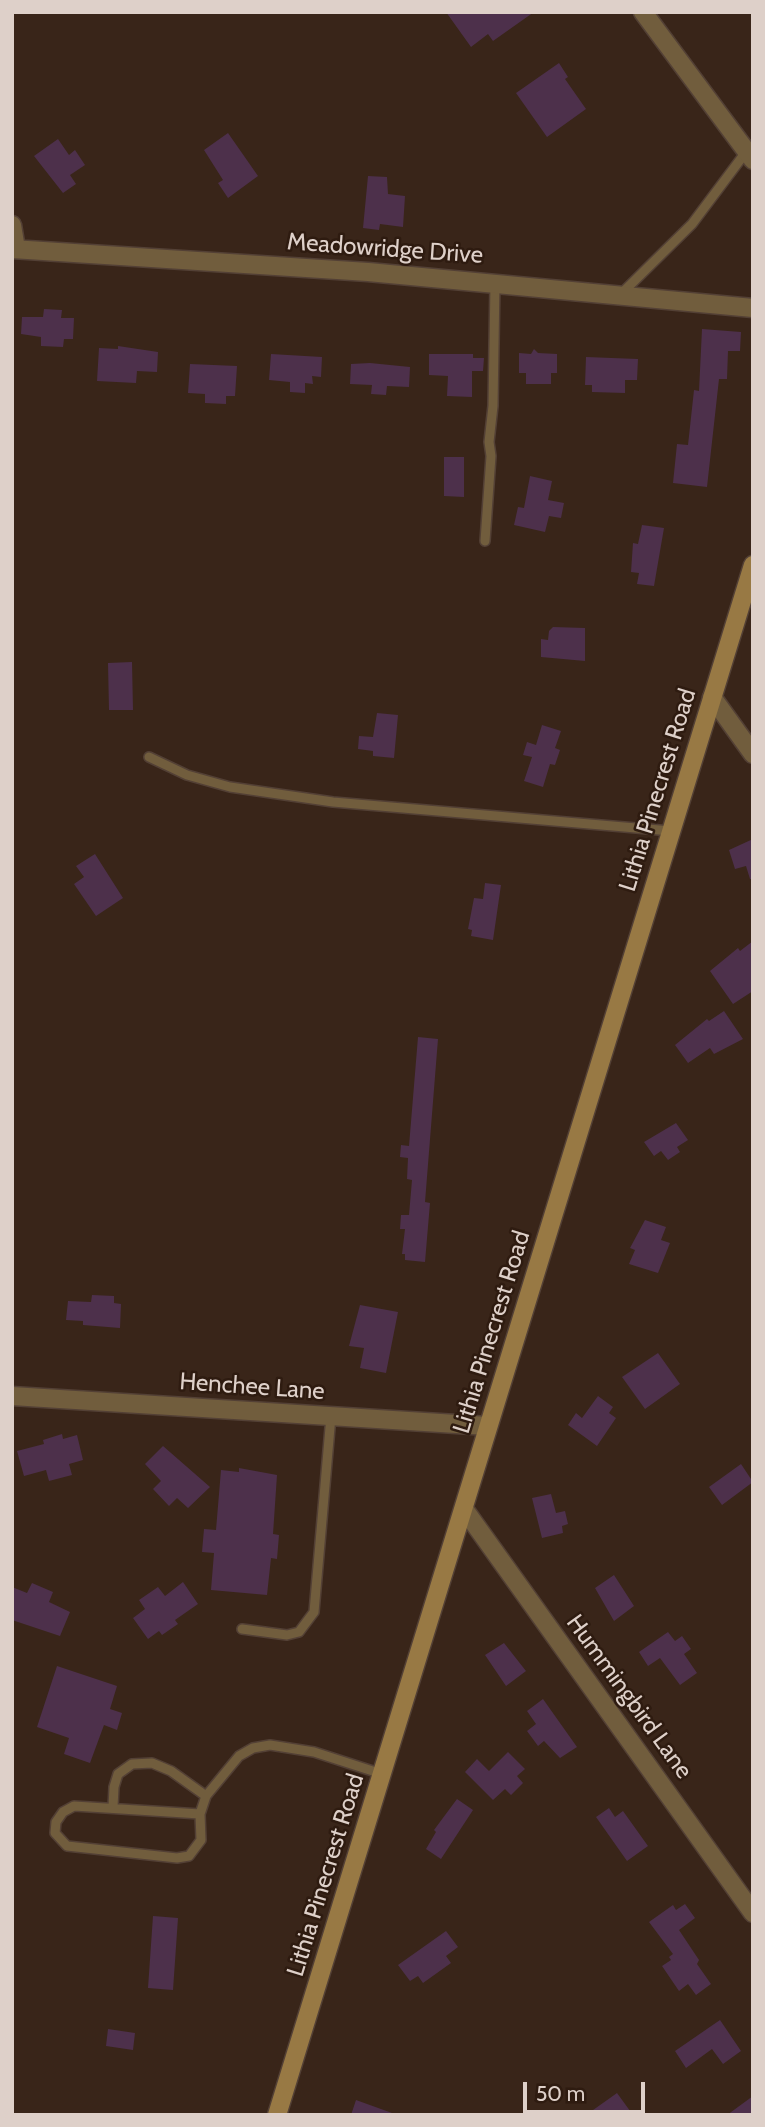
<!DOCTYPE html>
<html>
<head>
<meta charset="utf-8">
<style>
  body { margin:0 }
  #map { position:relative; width:765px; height:2127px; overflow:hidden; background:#392519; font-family:Cabin,sans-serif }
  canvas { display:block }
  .frame { position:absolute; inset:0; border:14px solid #ded0c9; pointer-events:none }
  .scale { position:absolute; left:523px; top:2082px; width:122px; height:32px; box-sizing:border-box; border:4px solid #ded0c9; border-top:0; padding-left:9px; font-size:21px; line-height:24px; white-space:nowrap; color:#ded0c9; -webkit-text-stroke:5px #2e1b10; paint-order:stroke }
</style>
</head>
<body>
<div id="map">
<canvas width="765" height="2127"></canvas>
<div class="frame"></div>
<div class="scale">50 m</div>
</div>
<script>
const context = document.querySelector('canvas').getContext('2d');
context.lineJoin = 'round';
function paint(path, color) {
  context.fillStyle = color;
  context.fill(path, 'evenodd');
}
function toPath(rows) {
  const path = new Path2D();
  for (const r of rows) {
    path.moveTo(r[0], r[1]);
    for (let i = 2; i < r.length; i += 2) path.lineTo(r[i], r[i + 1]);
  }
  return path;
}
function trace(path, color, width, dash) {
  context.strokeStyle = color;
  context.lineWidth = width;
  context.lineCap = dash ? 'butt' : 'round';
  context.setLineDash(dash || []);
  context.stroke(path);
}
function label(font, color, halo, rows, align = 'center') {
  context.font = font + ' Cabin,sans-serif';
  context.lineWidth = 5;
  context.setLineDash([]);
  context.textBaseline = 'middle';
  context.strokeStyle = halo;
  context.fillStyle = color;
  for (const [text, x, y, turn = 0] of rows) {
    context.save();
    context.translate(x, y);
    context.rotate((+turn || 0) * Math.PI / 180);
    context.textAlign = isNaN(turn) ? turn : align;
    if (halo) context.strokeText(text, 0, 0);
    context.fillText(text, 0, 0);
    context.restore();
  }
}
paint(toPath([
  [446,12,534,12,493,41,488,34,471,47],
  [559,63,568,77,565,79,586,109,547,137,516,93],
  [228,133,258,176,228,198,218,183,223,180,204,150],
  [58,139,69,155,75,150,85,165,70,175,76,184,63,193,34,156],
  [368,176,387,177,388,194,405,196,403,227,380,224,379,230,363,228],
  [44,309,62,310,61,318,74,318,73,339,64,339,63,347,41,346,41,337,21,334,22,317,43,317],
  [702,329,741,332,740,351,728,351,727,379,719,379,707,487,673,483,677,444,688,445,694,390,699,391],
  [118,346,158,352,157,372,137,371,136,383,97,381,99,348,118,349],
  [534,349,538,353,557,354,557,373,551,373,551,384,526,384,526,373,519,373,519,353,531,354],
  [271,354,322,357,321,377,312,376,313,384,305,383,305,393,290,392,290,382,269,380],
  [429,354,473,354,473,358,484,358,483,371,472,371,472,397,447,396,448,376,429,375],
  [586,357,638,359,637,380,625,380,625,393,592,392,592,385,585,385],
  [370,363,410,367,409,387,387,386,386,395,371,394,372,385,350,384,351,364],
  [190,364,237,366,235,396,226,396,226,404,205,403,205,394,188,393],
  [444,457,464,457,464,497,444,496],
  [530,476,552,481,548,500,564,503,561,518,549,516,545,532,514,525,518,507,524,508],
  [642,525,664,528,654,586,637,584,639,573,631,572,633,543,638,544],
  [553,627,585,628,585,661,541,657,541,639,548,640,549,631],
  [132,662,133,710,109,710,108,663],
  [377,713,398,715,394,758,373,756,373,751,358,749,359,736,373,737],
  [542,725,561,731,555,748,560,750,555,765,550,764,543,787,524,781,532,757,523,755,527,742,536,745],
  [753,839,753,879,750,879,746,866,735,869,729,850],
  [95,854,123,898,96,916,74,884,84,877,76,866],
  [485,883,501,885,493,940,471,936,472,930,468,929,474,898,483,899],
  [753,941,753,991,733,1004,710,971,738,948,740,951],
  [724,1011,743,1039,714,1054,710,1048,688,1063,675,1045,707,1019,709,1021],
  [418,1037,438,1039,425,1202,430,1203,425,1262,405,1260,405,1254,402,1254,405,1229,400,1229,401,1215,409,1215,412,1180,407,1179,408,1158,400,1157,401,1145,409,1146],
  [676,1123,688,1140,677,1147,680,1152,668,1160,661,1151,654,1156,644,1142],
  [645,1220,666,1227,661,1240,670,1243,658,1273,629,1264,635,1250,630,1248],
  [92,1295,114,1296,114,1303,121,1304,120,1328,83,1325,83,1321,66,1320,68,1301,91,1302],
  [360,1305,398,1312,386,1373,360,1368,364,1348,349,1346],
  [658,1353,680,1384,645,1409,622,1377],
  [598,1396,613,1407,609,1413,616,1418,597,1446,568,1425,576,1413,582,1418],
  [62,1434,63,1439,77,1435,83,1460,69,1464,72,1475,49,1481,46,1470,24,1476,17,1451,44,1444,43,1440],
  [163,1446,210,1487,188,1508,177,1498,169,1506,153,1489,161,1481,145,1464],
  [741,1464,753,1482,722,1505,709,1487],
  [239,1468,277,1475,273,1534,279,1535,277,1559,271,1558,267,1595,211,1590,214,1553,202,1552,204,1529,216,1530,221,1470,239,1472],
  [551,1494,556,1513,565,1511,568,1524,562,1526,563,1533,542,1538,532,1498],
  [614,1575,634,1606,614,1621,595,1588],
  [183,1582,198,1604,175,1620,178,1624,162,1635,159,1631,148,1639,133,1618,145,1609,139,1600,158,1587,165,1596],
  [32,1583,53,1592,49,1602,70,1612,60,1636,12,1620,12,1587,27,1593],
  [668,1632,675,1641,682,1636,691,1649,684,1654,697,1673,680,1685,660,1658,648,1666,639,1652],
  [504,1643,526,1671,506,1686,485,1655],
  [57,1666,117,1686,110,1709,122,1713,117,1730,104,1725,90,1763,64,1754,69,1738,37,1727],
  [543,1699,577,1747,560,1758,544,1741,538,1746,527,1731,536,1724,527,1711],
  [508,1752,525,1769,517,1776,523,1783,511,1795,505,1789,493,1800,465,1772,477,1759,489,1771],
  [457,1799,473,1810,441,1859,426,1849,436,1832,434,1830],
  [609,1808,615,1817,623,1811,648,1846,627,1861,596,1817],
  [685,1904,695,1918,679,1930,699,1960,697,1964,711,1984,696,1995,688,1984,679,1991,662,1966,671,1960,669,1957,673,1954,649,1922,673,1905,676,1910],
  [153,1916,178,1918,173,1990,148,1988],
  [446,1931,458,1947,446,1956,451,1963,423,1983,418,1976,410,1981,398,1965],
  [720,2020,741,2051,723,2064,712,2049,686,2068,675,2051],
  [108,2029,135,2033,133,2050,106,2046],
  [617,2093,633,2115,586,2115,610,2098],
  [753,2096,753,2115,727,2115],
  [356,2100,392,2113,392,2115,351,2115]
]), '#4d304b');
const lane = toPath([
  [621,294,692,224,746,152],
  [485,541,491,456,489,442,493,406,495,283],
  [149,757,187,775,230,787,333,802,671,831],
  [242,1629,287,1635,299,1632,314,1612,331,1416],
  [113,1807,114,1787,118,1774,132,1764,152,1763,171,1771,206,1796],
  [200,1814,74,1806,63,1812,56,1822,55,1833,67,1846,177,1858,189,1856,201,1840,200,1814,206,1796,239,1756,253,1748,270,1745,314,1752,382,1774]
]);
const street = toPath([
  [643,12,753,160],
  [12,225,16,249],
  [12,249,368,272,753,308],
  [712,697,753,754],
  [12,1396,488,1426],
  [464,1509,753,1913]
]);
const secondary = toPath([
  [277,2115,753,565]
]);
trace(lane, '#534035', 12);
trace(street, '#534035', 21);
trace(secondary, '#534035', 21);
trace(lane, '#715d3d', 9);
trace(street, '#715d3d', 18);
trace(secondary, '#987944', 18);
label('24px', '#ded0c9', '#2e1b10', [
  ["Meadowridge Drive",385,249,4],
  ["Lithia Pinecrest Road",658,790,-73],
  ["Lithia Pinecrest Road",492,1332,-73],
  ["Henchee Lane",252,1387,4],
  ["Hummingbird Lane",629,1697,54],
  ["Lithia Pinecrest Road",326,1875,-73]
]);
</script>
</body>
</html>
